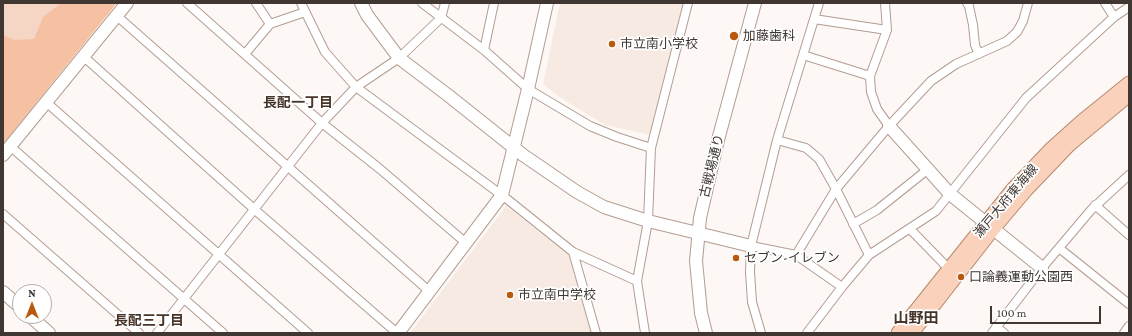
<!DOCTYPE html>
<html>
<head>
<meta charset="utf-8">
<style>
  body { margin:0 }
  #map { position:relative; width:1132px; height:336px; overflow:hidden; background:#fdf8f5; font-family:"Crimson Pro",serif }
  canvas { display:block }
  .frame { position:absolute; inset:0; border:4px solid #403732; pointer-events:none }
  .north { position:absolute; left:12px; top:284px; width:40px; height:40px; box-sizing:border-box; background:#fff; border:1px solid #b3afad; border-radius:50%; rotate:0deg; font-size:11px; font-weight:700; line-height:16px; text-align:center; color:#403732 }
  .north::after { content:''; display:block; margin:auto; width:14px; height:18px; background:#b95a0e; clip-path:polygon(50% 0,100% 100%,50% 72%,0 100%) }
  .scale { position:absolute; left:990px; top:306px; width:111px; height:18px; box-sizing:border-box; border:2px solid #403732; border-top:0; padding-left:5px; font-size:12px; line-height:14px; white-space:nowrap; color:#403732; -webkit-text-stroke:3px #fff; paint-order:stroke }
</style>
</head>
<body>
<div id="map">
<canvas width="1132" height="336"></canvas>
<div class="frame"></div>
<div class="north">N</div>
<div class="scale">100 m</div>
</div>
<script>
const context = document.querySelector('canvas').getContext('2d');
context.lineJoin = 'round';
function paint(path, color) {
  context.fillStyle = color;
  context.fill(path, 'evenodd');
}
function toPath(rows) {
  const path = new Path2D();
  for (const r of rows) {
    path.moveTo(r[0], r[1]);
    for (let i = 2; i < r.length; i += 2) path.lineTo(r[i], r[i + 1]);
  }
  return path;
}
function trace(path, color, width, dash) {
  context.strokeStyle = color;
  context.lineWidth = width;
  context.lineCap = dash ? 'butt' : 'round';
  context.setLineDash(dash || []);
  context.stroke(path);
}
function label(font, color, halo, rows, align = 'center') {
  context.font = font + ' "Crimson Pro","Noto Sans JP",serif';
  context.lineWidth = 3.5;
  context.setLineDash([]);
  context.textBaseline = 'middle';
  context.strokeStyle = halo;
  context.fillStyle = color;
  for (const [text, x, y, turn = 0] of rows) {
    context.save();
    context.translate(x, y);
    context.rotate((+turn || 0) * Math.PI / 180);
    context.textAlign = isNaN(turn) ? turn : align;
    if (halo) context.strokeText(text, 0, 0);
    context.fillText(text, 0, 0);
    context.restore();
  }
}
paint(toPath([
  [560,3,683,3,651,135,605,125,559,97,543,84],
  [506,206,571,257,593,333,410,333]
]), '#f7eae3');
paint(toPath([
  [3,3,117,3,3,144]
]), '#f6c1a2');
paint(toPath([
  [3,3,59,3,60,4,43,17,34,39,14,40,3,35]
]), '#f5d6c5');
const street = toPath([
  [187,3,322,123,380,169,466,243],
  [256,3,270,24],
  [301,3,325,52,356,87,507,199,573,252,637,281],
  [422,3,484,50,528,89,590,126,617,137,651,148],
  [885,3,887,30,870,76,871,92,877,109,889,126],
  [967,3,969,6,973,25,975,45,979,54],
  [1105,3,1114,17],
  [117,16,429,291],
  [814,19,887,30],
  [484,50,494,3],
  [245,54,270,24,305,12],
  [803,55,870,76],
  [83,56,254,209,397,333],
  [46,102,308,333],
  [777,140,806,148,819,159,836,189,869,255],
  [10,146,223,333],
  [1095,205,1129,235],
  [3,214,139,333],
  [853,224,877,210,927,170],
  [910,229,949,269],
  [751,246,796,255,842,287],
  [1059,248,1129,304],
  [573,252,596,333],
  [796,255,836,189,889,126,931,81,956,64,1007,41,1017,32,1023,21,1028,3],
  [996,327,1004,333],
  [157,333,322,123,356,87,399,58,441,18,445,3],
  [645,333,637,281,648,221,651,148,688,3],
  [761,333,752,302,750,272,751,246,777,140,819,3],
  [807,333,842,287,869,255,936,211,1026,98,1114,17,1129,7],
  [992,333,1042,268,1091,210,1129,175],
  [1124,333,1129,326]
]);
const secondary = toPath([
  [361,3,367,15,399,58,449,96,523,155,577,192,604,207,648,221,751,246],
  [889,126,950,194,1042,268],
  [3,155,127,3],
  [3,292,20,307],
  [30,316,49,333],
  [398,333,502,195,528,89,547,3],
  [706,333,701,313,696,261,700,218,718,140,755,3]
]);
const primary = toPath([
  [898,333,1013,189,1052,148,1081,122,1129,83],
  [912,333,994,228,1026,190,1069,145,1129,95]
]);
trace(street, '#b39d91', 10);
trace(secondary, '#b39d91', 14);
trace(primary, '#b6886d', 15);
trace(street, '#fff', 8);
trace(secondary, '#fff', 12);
trace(primary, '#fad2bb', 13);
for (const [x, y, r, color] of [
  [734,36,5,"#b95a0e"],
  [612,44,4,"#b95a0e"],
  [736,258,4,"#b95a0e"],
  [961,277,4,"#b95a0e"],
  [510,295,4,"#b95a0e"]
]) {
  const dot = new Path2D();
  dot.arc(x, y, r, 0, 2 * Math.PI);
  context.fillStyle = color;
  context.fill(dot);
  trace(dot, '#fff', 1.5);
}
label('13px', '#403732', '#fff', [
  ["加藤歯科",743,36],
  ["市立南小学校",620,44],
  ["セブン-イレブン",744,258],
  ["口論義運動公園西",969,277],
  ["市立南中学校",518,295]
], 'left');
label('13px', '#403732', '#fff', [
  ["古戦場通り",712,166,-76],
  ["瀬戸大府東海線",1006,201,-50]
]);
label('bold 14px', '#47352a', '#fff', [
  ["長配一丁目",298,103],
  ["長配三丁目",149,321]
]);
label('bold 15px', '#47352a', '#fff', [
  ["山野田",916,318]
]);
</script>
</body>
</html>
